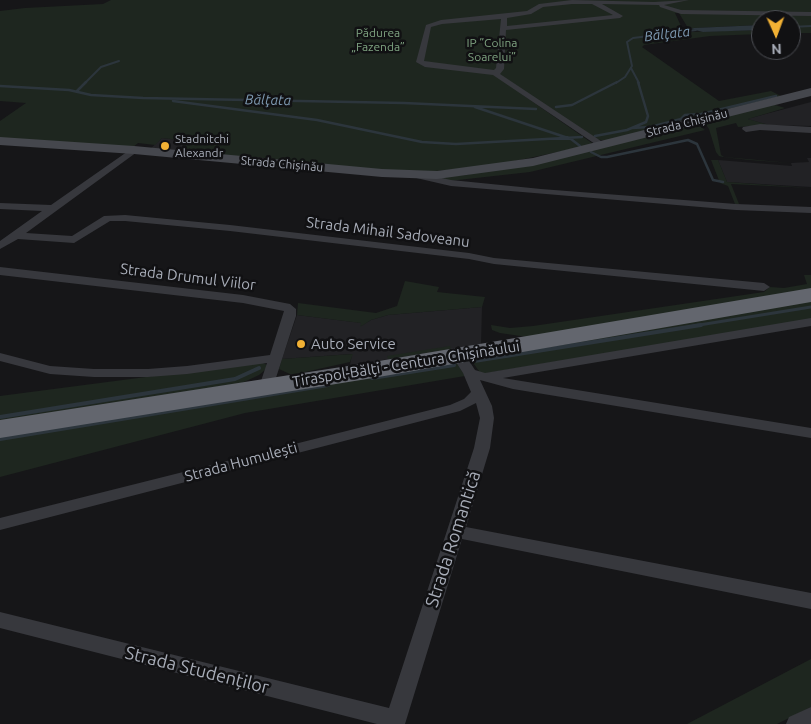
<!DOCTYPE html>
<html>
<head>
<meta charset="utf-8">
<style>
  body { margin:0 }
  #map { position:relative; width:811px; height:724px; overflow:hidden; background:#161618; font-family:Ubuntu,sans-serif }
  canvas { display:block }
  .north { position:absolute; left:751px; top:10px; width:50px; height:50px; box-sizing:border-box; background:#111113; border:1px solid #4d4f55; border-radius:50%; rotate:178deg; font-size:14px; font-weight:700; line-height:20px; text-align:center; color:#a8adb8 }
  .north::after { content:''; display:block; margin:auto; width:18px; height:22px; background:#f2b134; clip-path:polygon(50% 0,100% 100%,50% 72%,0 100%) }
</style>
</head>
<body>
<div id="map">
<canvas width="811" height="724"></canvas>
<div class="north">N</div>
</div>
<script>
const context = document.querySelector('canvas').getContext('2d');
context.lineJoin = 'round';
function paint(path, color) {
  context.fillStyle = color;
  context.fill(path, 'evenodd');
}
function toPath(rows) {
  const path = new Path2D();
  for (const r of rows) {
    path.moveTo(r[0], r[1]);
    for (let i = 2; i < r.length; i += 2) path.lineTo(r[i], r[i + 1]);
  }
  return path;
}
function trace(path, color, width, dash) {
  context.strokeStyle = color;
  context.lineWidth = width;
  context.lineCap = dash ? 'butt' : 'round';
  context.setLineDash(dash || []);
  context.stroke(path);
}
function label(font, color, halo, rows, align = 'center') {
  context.font = font + ' Ubuntu,sans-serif';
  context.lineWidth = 5;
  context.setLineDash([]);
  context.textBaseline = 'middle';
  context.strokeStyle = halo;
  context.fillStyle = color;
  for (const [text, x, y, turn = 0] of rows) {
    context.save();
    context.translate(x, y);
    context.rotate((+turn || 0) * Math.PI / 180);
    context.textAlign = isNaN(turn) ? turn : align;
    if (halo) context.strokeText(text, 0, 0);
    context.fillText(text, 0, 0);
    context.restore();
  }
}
paint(toPath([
  [811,102,811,126,769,125,747,119],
  [162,138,189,141,177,152,149,150],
  [807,158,811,158,811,187,727,182,718,160,792,166,791,163,809,162],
  [482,307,481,345,350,365,352,354,282,359,297,315,362,323,361,326,371,320,388,315]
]), '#222225');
paint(toPath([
  [111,0,811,0,811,33,791,33,791,20,761,20,761,25,694,28,691,29,688,28,679,13,675,13,681,26,687,32,761,30,761,34,710,36,644,45,642,47,719,101,771,91,781,96,612,140,601,140,595,139,520,93,592,143,591,145,491,166,425,172,392,171,177,152,188,141,162,138,155,145,138,143,132,148,0,139,0,121,26,103,0,101,0,11,25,8,103,4],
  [772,104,785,108,748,119,769,125,738,127,736,123,716,128,721,155,724,157,791,163,750,160,723,157,719,156,716,152,709,129,704,122],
  [697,124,705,130,530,172,449,181,438,177,466,175],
  [711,160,718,160,727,182,811,188,731,184,739,204,735,204,728,186,720,183],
  [804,275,811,275,811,292,527,337,500,333,492,330,491,325,510,328,533,326,764,292,770,287,784,288,807,284],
  [405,281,439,287,437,292,485,297,482,307,388,315,371,320,360,327,361,323,297,315,298,303,376,313,397,306],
  [811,300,811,320,481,374,469,357],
  [450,346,451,349,388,359,387,356],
  [353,354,350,362,296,374,290,374,279,369,282,359],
  [455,360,465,376,245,413,0,477,0,433],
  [261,362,267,365,266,369,259,375,242,383,0,421,0,396],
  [811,659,811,707,777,724,687,724]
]), '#1e261f');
paint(toPath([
  [761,25,761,30,703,32,691,29,694,28]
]), '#2c353c');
trace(toPath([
  [791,27,811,26],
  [631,68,639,83],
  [85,83,101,67,119,61],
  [616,83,625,77,632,66,627,42,633,38,696,30]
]), '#2c353c', 2);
trace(toPath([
  [0,86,69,90,91,95,143,98,404,103,536,109],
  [77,91,86,82],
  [173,101,317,120,422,142,456,144,582,137],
  [475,107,571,139,580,146],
  [556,107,572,105,617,82],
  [632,128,650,127,681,119,685,115,701,114,776,96],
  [595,136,627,130,646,122,648,116,638,82],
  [591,152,601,157,607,157,688,140,697,144,713,180,723,182]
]), '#2c353c', 2.5);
trace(toPath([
  [693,326,811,307]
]), '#2c353c', 3);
trace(toPath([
  [474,361,701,325],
  [372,378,454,365],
  [0,417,235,379,259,368],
  [0,439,328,385]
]), '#2c353c', 4);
paint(toPath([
  [572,0,654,2,689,0,664,5,681,10,811,12,811,16,681,14,660,7,659,5,602,4,623,16,620,18,506,30,504,69,500,74,604,143,606,145,601,148,493,75,425,67,416,62,426,25,441,20,527,11,539,4,572,0],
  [572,4,592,4,613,15,507,26,507,18,531,14,543,7,572,4],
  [501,19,496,68,494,70,424,61,431,27,442,24,501,19],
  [760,124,811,127,811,133,760,130,746,132,742,129,743,127,760,124],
  [134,147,137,148,137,152,26,233,72,236,104,216,125,215,230,225,469,253,494,258,764,283,770,287,764,291,494,264,469,259,230,231,125,221,110,221,74,243,18,239,0,249,0,241,42,211,0,209,0,203,51,205,134,147],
  [415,172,451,180,541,189,736,204,811,207,811,213,736,210,451,186,412,177,412,173,415,172],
  [0,267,243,295,290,304,296,309,296,316,273,387,271,390,266,391,261,390,259,387,267,363,187,374,148,377,94,377,50,374,0,361,0,353,50,366,94,369,148,369,187,366,270,355,284,311,243,303,0,275,0,267],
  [811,318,811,326,503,378,811,428,811,438,513,389,480,380,492,406,494,418,490,448,466,527,811,593,811,609,462,539,405,724,377,724,0,628,0,612,389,708,474,448,480,418,476,403,460,411,0,530,0,518,450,405,464,399,471,392,463,373,452,356,459,352,464,353,475,370,485,373,811,318],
  [811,707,811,724,786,724,789,717,811,707]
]), '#37383d');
paint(toPath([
  [811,88,811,96,533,166,437,179,382,177,134,154,0,145,0,137,134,146,382,169,437,171,533,158,811,88]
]), '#45474d');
paint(toPath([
  [811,288,811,302,367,379,0,438,0,420,367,363,811,288]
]), '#63666e');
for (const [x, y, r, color] of [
  [165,146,5,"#f2b134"],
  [301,344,5,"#f2b134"]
]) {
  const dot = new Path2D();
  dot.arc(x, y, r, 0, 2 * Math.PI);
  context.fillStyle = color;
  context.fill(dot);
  trace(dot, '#111113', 2);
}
label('12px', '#7fa381', '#111113', [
  ["Pădurea",378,33],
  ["„Fazenda”",378,47],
  ["IP ”Colina",492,43],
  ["Soarelui”",492,57]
]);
label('12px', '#a8adb8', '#111113', [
  ["Strada Chișinău",687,123,-14],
  ["Strada Chișinău",282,164,5]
]);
label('12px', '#a8adb8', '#111113', [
  ["Stadnitchi",175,139],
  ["Alexandr",175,153]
], 'left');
label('italic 14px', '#7f9bb3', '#111113', [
  ["Bălţata",667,34,-7],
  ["Bălţata",268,100,1]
]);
label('15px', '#a8adb8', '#111113', [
  ["Strada Mihail Sadoveanu",388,232,7],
  ["Strada Drumul Viilor",188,277,7],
  ["Tiraspol-Bălţi - Centura Chișinăului",406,364,-9],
  ["Strada Humulești",241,462,-15]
]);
label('15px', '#a8adb8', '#111113', [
  ["Auto Service",311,344]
], 'left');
label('18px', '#a8adb8', '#111113', [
  ["Strada Romantică",453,539,-72],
  ["Strada Studenților",197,670,14]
]);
</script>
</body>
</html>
